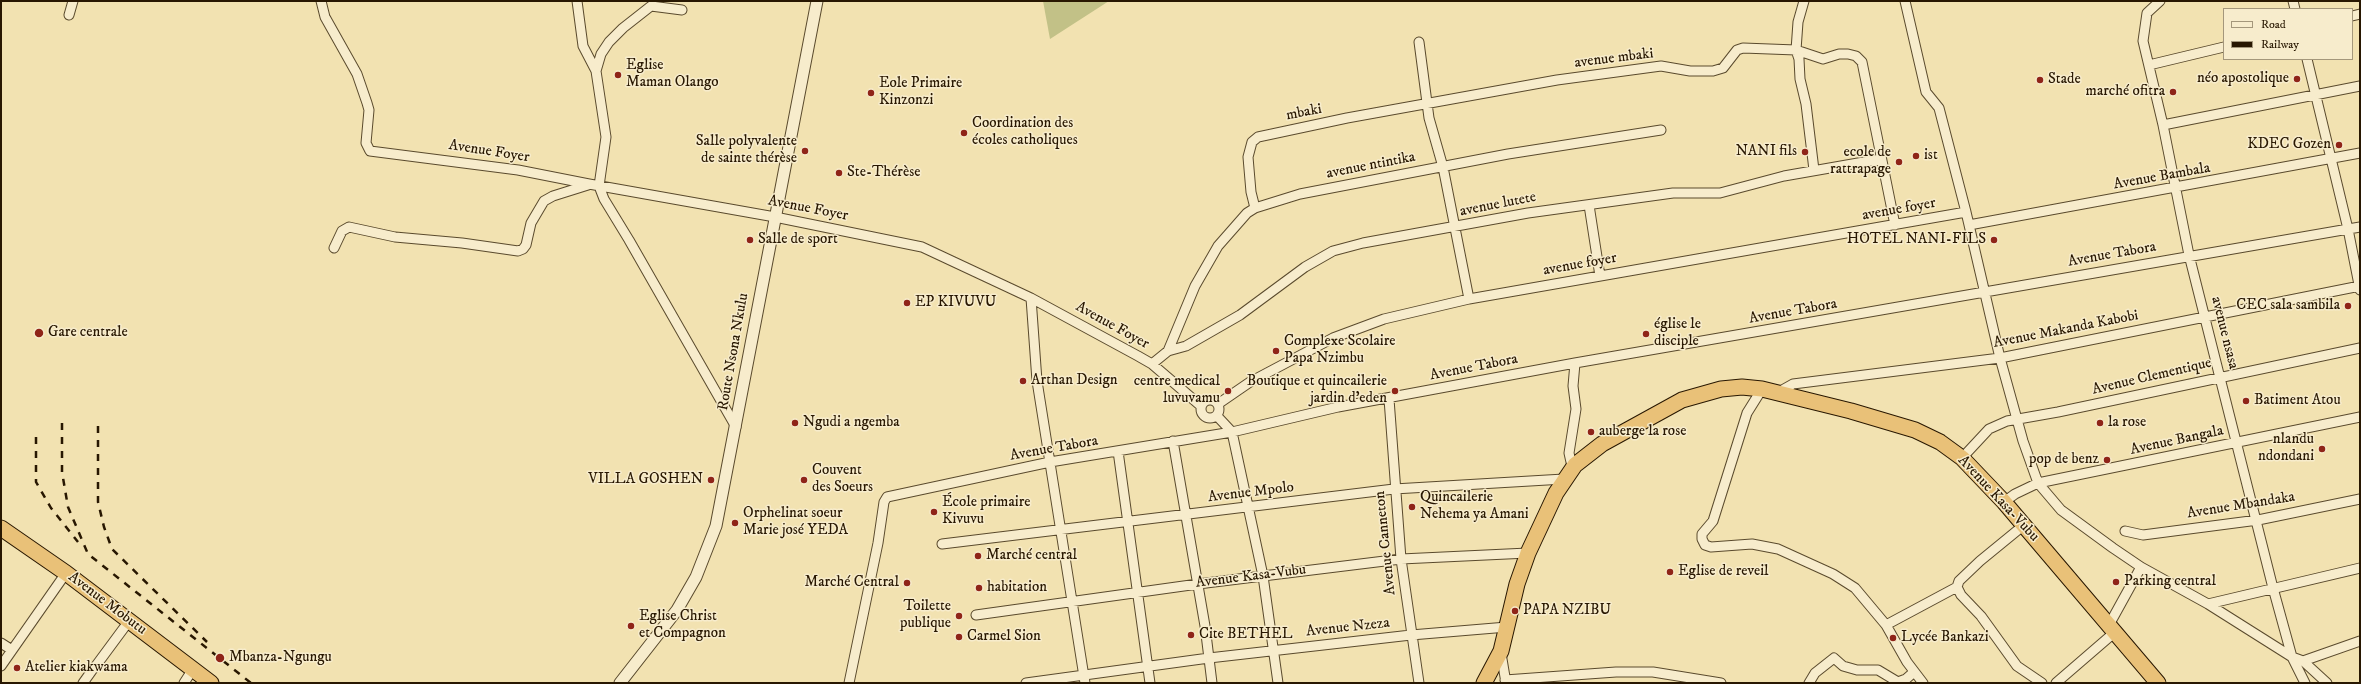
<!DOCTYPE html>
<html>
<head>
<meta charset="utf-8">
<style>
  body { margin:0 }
  #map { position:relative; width:2361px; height:684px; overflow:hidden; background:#f2e2b1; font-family:"IM FELL DW Pica",serif }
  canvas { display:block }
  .frame { position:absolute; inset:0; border:2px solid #281701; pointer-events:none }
  .legend { position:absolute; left:2223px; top:8px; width:130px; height:52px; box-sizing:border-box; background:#f7eccc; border:1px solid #a4977b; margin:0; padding:5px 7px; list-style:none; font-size:12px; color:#281701 }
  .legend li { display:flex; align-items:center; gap:8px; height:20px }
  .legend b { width:20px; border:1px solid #a4977b }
</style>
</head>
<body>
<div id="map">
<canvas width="2361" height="684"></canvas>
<div class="frame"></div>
<ul class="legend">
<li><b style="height:5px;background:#f7eccc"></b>Road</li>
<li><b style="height:5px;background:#281701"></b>Railway</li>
</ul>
</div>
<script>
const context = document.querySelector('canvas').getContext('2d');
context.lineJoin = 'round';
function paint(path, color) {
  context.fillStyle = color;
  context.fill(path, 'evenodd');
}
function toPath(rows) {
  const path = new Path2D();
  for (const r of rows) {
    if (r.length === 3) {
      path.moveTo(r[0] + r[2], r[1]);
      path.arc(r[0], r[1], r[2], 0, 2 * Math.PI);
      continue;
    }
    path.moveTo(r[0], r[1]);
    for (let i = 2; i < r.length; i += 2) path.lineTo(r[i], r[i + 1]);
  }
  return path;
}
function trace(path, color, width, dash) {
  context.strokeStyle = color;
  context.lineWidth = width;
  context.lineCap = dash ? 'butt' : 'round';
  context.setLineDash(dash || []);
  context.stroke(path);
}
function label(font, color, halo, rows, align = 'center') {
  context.font = font + ' "IM FELL DW Pica",serif';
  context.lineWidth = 3;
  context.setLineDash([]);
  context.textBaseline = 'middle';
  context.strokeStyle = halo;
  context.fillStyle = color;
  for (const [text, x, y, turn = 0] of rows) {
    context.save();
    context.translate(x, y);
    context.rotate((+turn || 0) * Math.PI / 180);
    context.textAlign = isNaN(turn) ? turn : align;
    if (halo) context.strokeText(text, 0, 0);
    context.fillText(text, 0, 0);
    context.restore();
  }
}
paint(toPath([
  [1043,1,1109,1,1050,39]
]), '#c2c187');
const minor = toPath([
  [321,1,325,17,357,74,367,103,369,110,366,143,370,151,518,170,589,184,775,217,922,247,1031,298,1138,356,1152,364,1201,406],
  [577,1,583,46,596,71],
  [1804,1,1798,22,1796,50,1799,59,1800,79,1806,104,1814,170],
  [1905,1,1926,92,1939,108,1966,212,2000,358,2023,441,2038,483,2061,510,2113,548,2141,567,2208,604,2292,657,2303,661,2327,683],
  [2160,1,2147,13,2143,41,2163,125,2189,255,2273,588,2292,657,2305,683],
  [2293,1,2295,9],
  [682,10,651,6,623,28,609,42,601,54,596,71,606,137,599,186,604,199,629,240,736,427],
  [69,15,73,1],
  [2352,16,2360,14],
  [1419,42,1429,118,1443,167,1469,299],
  [2307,59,2348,229,2360,290],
  [2149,65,2224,47],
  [2163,125,2360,86],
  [1589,205,1600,276],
  [1255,208,1251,192,1248,157,1252,142,1258,137,1347,118,1557,80,1661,66,1690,71,1713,71,1723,68,1737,50,1743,48,1796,50,1823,59,1839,54,1848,54,1856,56,1862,62,1895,225],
  [1969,225,2360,153],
  [334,248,342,231,349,227,395,237,462,243,518,251,523,249,526,245,531,223,544,201,553,196,588,185],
  [1031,298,1037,381,1085,683],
  [1168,351,1195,286,1218,246,1247,213,1255,208,1300,194,1508,154,1661,130],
  [1575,363,1573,386,1576,409,1569,453,1571,462,1575,465],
  [1152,364,1168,351,1186,346,1240,315,1305,267,1333,251,1363,243,1528,213,1673,193,1720,193,1784,176,1881,159],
  [1762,389,1747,413,1713,521,1702,534,1702,539,1705,545,1711,547,1752,544,1778,549,1833,574,1855,588,1886,625,1907,662,1923,683],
  [1777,393,1793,384,2000,358,2360,286],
  [1389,399,1401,559,1419,683],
  [1210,409,9],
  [1218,404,1250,382,1333,338,1384,319,1469,299,1966,212],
  [1217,416,1232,432,1338,407,1575,363,2360,227],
  [1173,441,1205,626,1212,683],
  [1118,451,1150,683],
  [1962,458,1989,429,2007,421,2058,412,2360,348],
  [2004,502,2015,494,2038,483,2360,417],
  [2125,531,2143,535,2258,520,2360,499],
  [942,544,1394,489,1564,479],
  [1957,587,1961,595,1981,616,2017,666,2042,683],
  [2208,604,2360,568],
  [976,615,1198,584,1401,559,1528,553],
  [1886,625,1957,587,1959,581,1980,561,2024,525],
  [2109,625,2141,567],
  [1,643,12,650],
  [1501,653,1506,683],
  [2303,661,2360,641],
  [1,666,66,573],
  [95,667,129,621],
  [1505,680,1616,672,1653,672,1721,683],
  [83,683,93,669],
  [184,683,193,669],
  [849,683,878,543,884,502,887,497,1050,462,1232,432,1263,576,1278,683],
  [1026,683,1209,658,1411,635,1507,627],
  [1809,683,1815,673,1834,658,1843,666,1857,670,1878,670,1898,682,1906,679,1914,672],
  [2056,683,2115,632]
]);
const tertiary = toPath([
  [620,683,677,610,696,577,716,526,817,1]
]);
const trunk = toPath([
  [1,528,66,573,211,683],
  [1484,683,1501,651,1517,584,1528,553,1556,493,1575,465,1602,444,1682,400,1721,389,1742,387,1762,389,1851,411,1915,430,1940,442,1962,458,2004,502,2158,683]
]);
trace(minor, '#5a4a2d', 11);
trace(tertiary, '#5a4a2d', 13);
trace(trunk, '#281701', 17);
trace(minor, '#f7eccc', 9);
trace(tertiary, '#f7eccc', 11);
trace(trunk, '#e9c178', 15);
trace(toPath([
  [62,423,62,472,68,507,88,554,251,683],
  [98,426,98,502,104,527,112,549,207,642],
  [36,437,36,482,51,508,78,542]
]), '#281701', 2.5, [7, 7]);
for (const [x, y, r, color] of [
  [618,75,4,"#8f2418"],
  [2297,79,4,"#8f2418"],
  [2040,80,4,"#8f2418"],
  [2173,92,4,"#8f2418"],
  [871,93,4,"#8f2418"],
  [964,133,4,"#8f2418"],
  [2339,145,4,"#8f2418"],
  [805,151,4,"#8f2418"],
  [1805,152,4,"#8f2418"],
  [1916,156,4,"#8f2418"],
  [1899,162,4,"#8f2418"],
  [839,173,4,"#8f2418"],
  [750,240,4,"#8f2418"],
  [1994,240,4,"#8f2418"],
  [907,303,4,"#8f2418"],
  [2348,306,4,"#8f2418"],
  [39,333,5,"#8f2418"],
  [1646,334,4,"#8f2418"],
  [1276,351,4,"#8f2418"],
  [1023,381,4,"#8f2418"],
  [1228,391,4,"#8f2418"],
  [1395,391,4,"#8f2418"],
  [2246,401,4,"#8f2418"],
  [795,423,4,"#8f2418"],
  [2100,423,4,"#8f2418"],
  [1591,432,4,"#8f2418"],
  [2322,449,4,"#8f2418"],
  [2107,460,4,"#8f2418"],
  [711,480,4,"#8f2418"],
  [804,480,4,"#8f2418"],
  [1412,507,4,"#8f2418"],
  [934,512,4,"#8f2418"],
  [735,523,4,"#8f2418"],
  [978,556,4,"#8f2418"],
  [1670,572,4,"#8f2418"],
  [2116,582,4,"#8f2418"],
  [907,583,4,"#8f2418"],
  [979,588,4,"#8f2418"],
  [1515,611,4,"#8f2418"],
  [959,616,4,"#8f2418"],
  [631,626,4,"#8f2418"],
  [1191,635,4,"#8f2418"],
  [959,637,4,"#8f2418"],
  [1893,638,4,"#8f2418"],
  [220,658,5,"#8f2418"],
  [17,668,4,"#8f2418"]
]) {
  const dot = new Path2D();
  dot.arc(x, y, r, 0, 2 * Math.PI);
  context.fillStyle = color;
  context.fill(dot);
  trace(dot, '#f7eccc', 1.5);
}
label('15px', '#281701', '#f7eccc', [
  ["avenue mbaki",1614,59,-7],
  ["mbaki",1304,113,-11],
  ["Avenue Foyer",489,152,9],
  ["avenue ntintika",1371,166,-11],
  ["Avenue Bambala",2162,177,-10],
  ["avenue lutete",1498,205,-11],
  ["Avenue Foyer",808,209,11],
  ["avenue foyer",1899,210,-10],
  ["Avenue Tabora",2112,255,-10],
  ["avenue foyer",1580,265,-10],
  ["Avenue Tabora",1793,312,-10],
  ["Avenue Foyer",1112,326,29],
  ["Avenue Makanda Kabobi",2066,330,-11],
  ["avenue nsasa",2224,333,76],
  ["Route Nsona Nkulu",734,352,-80],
  ["Avenue Tabora",1474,368,-11],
  ["Avenue Clementique",2152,377,-13],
  ["Avenue Bangala",2177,441,-12],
  ["Avenue Tabora",1054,449,-10],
  ["Avenue Mpolo",1251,493,-7],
  ["Avenue Kasa-Vubu",1998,499,47],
  ["Avenue Mbandaka",2241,506,-9],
  ["Avenue Canneton",1386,543,-96],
  ["Avenue Kasa-Vubu",1251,577,-7],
  ["Avenue Mobutu",107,604,37],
  ["Avenue Nzeza",1348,628,-6]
]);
label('15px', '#281701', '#f7eccc', [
  ["Eglise",626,66],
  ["Maman Olango",626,83],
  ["néo apostolique",2289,79,"right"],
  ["Stade",2048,80],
  ["Eole Primaire",879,84],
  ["Kinzonzi",879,101],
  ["marché ofitra",2165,92,"right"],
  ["Coordination des",972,124],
  ["écoles catholiques",972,141],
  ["Salle polyvalente",797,142,"right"],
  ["de sainte thérèse",797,159,"right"],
  ["KDEC Gozen",2331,145,"right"],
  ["NANI fils",1797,152,"right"],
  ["ecole de",1891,153,"right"],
  ["rattrapage",1891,170,"right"],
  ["ist",1924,156],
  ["Ste-Thérèse",847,173],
  ["Salle de sport",758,240],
  ["HOTEL NANI-FILS",1986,240,"right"],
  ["EP KIVUVU",915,303],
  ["CEC sala sambila",2340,306,"right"],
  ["église le",1654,325],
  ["disciple",1654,342],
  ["Gare centrale",48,333],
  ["Complexe Scolaire",1284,342],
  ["Papa Nzimbu",1284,359],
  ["Arthan Design",1031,381],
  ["centre medical",1220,382,"right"],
  ["luvuvamu",1220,399,"right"],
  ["Boutique et quincailerie",1387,382,"right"],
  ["jardin d'eden",1387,399,"right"],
  ["Batiment Atou",2254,401],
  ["Ngudi a ngemba",803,423],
  ["la rose",2108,423],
  ["auberge la rose",1599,432],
  ["nlandu",2314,440,"right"],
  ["ndondani",2314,457,"right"],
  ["pop de benz",2099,460,"right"],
  ["Couvent",812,471],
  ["des Soeurs",812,488],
  ["VILLA GOSHEN",703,480,"right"],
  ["Quincailerie",1420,498],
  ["Nehema ya Amani",1420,515],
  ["École primaire",942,503],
  ["Kivuvu",942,520],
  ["Orphelinat soeur",743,514],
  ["Marie josé YEDA",743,531],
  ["Marché central",986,556],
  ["Eglise de reveil",1678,572],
  ["Parking central",2124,582],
  ["Marché Central",899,583,"right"],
  ["habitation",987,588],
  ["Toilette",951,607,"right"],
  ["publique",951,624,"right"],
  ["PAPA NZIBU",1523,611],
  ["Eglise Christ",639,617],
  ["et Compagnon",639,634],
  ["Cite BETHEL",1199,635],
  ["Carmel Sion",967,637],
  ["Lycée Bankazi",1901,638],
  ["Mbanza-Ngungu",229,658],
  ["Atelier kiakwama",25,668]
], 'left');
</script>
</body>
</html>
